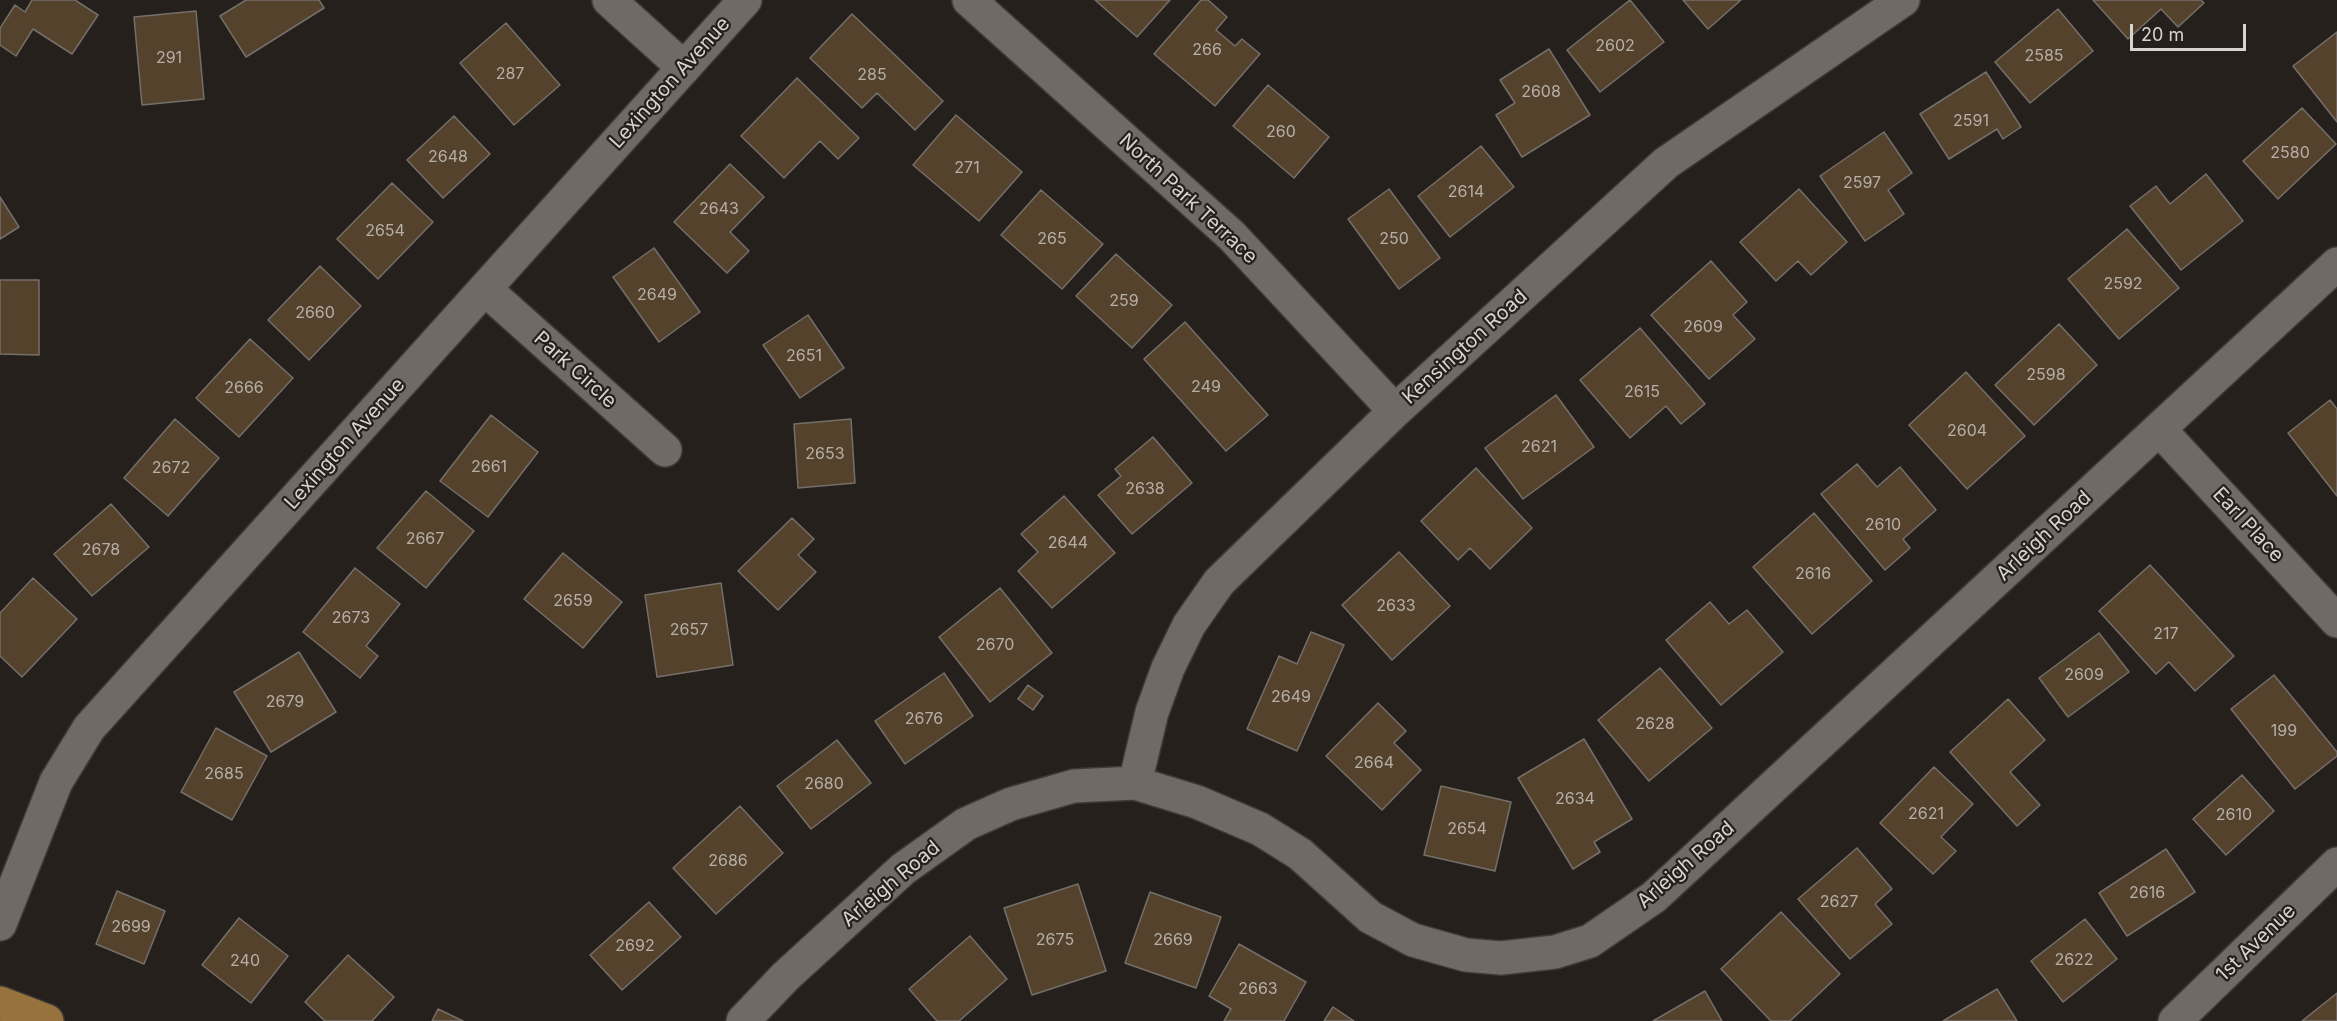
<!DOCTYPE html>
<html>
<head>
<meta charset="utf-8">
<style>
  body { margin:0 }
  #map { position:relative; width:2337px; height:1021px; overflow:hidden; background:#25201c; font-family:Inter,sans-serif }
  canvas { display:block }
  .scale { position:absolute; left:2130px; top:24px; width:116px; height:27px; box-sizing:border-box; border:3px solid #d6d3d0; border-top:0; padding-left:8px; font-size:18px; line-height:21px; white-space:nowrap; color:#d6d3d0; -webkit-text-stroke:4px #25201c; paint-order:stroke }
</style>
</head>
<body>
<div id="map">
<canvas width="2337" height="1021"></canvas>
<div class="scale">20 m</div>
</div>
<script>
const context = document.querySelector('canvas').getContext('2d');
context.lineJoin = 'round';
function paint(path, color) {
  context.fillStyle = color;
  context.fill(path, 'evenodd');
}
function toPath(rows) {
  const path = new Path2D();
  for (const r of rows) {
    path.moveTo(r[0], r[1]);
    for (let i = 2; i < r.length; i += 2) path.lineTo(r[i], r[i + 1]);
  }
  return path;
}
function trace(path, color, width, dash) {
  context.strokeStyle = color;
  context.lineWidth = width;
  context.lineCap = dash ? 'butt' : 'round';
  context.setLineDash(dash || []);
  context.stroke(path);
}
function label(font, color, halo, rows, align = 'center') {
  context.font = font + ' Inter,sans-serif';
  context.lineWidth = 4.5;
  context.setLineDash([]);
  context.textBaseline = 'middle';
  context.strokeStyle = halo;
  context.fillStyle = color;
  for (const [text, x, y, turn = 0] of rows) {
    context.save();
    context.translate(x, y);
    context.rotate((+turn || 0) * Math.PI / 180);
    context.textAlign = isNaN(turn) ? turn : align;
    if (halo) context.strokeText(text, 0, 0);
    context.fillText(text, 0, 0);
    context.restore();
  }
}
const building = toPath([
  [32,0,75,0,98,15,72,54,33,29,16,56,0,45,0,28,15,5,25,12,32,0],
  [246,0,319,0,324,8,246,57,220,16,246,0],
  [1095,0,1170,0,1137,37,1095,0],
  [1201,0,1208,0,1227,17,1216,30,1235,46,1242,39,1260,54,1215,106,1154,54,1201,0],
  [1630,0,1664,42,1600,92,1567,50,1630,0],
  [1683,0,1741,0,1708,29,1683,0],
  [2093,0,2201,0,2204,3,2178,27,2161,9,2128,39,2093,0],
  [2058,9,2093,51,2030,103,1995,62,2058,9],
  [196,11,204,99,142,105,134,17,196,11],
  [852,14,943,101,915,130,877,93,862,108,810,58,852,14],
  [506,23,560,85,514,125,460,63,506,23],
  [2337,32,2337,122,2293,66,2337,32],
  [1549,49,1590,115,1522,157,1496,115,1515,103,1500,80,1549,49],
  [1986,72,2021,127,2003,139,1997,129,1949,159,1920,114,1986,72],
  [797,78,859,138,838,159,820,141,784,178,741,136,797,78],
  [1268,85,1329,137,1294,178,1233,126,1268,85],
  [2302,108,2336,144,2278,199,2243,161,2302,108],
  [956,115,1022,172,979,221,913,165,956,115],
  [454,116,490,154,443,198,407,160,454,116],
  [1884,132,1912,173,1888,190,1904,214,1865,241,1820,176,1884,132],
  [1481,146,1514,187,1450,237,1418,196,1481,146],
  [730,164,764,197,730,232,749,251,727,273,674,222,730,164],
  [2206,174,2243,221,2181,270,2130,206,2156,186,2170,204,2206,174],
  [392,183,433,222,378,279,337,239,392,183],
  [1389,189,1440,258,1399,289,1348,219,1389,189],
  [1799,189,1847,242,1811,275,1798,261,1776,281,1740,242,1799,189],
  [1041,190,1103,244,1062,289,1001,235,1041,190],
  [0,197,19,227,0,239,0,197],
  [2127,229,2179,288,2119,339,2068,279,2127,229],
  [654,248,700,312,659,342,613,277,654,248],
  [1116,254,1172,305,1132,348,1076,296,1116,254],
  [1711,261,1747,302,1733,315,1755,339,1709,379,1651,315,1711,261],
  [320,266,361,306,309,360,268,320,320,266],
  [0,280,39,280,39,355,0,354,0,280],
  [808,315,844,368,800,398,763,345,808,315],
  [1185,322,1268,415,1226,451,1144,359,1185,322],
  [2059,324,2097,365,2034,425,1995,385,2059,324],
  [1640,328,1705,404,1681,424,1666,406,1630,438,1580,380,1640,328],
  [250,339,293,378,239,437,196,398,250,339],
  [1966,372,2025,436,1967,489,1909,425,1966,372],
  [1556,395,1594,447,1523,499,1485,448,1556,395],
  [2330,400,2337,409,2337,496,2288,433,2330,400],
  [491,415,538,452,488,517,440,481,491,415],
  [175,419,219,458,168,516,124,478,175,419],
  [851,419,855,483,798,488,794,424,851,419],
  [1153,437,1192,483,1132,534,1098,495,1121,476,1115,469,1153,437],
  [1857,464,1877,487,1900,467,1936,510,1903,539,1910,548,1885,570,1821,494,1857,464],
  [1476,468,1532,528,1490,569,1470,548,1458,560,1421,521,1476,468],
  [426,491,474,531,426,588,377,548,426,491],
  [1064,496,1115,553,1052,608,1018,571,1038,552,1021,534,1064,496],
  [111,504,149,547,92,596,54,554,111,504],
  [1814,513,1872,581,1812,634,1753,567,1814,513],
  [792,518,814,539,798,555,816,572,778,610,738,571,792,518],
  [1399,552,1450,606,1392,660,1342,605,1399,552],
  [563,553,622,602,583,648,524,599,563,553],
  [2150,565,2234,656,2195,691,2169,662,2156,674,2099,611,2150,565],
  [355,568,400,604,366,646,378,656,360,678,303,632,355,568],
  [33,578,77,619,22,677,0,656,0,613,33,578],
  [721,583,733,665,657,677,645,595,721,583],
  [1000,588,1052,653,990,702,939,637,1000,588],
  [1710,602,1729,624,1747,610,1783,652,1721,705,1666,640,1710,602],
  [1311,632,1344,645,1297,751,1247,729,1279,656,1297,664,1311,632],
  [2099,633,2129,672,2068,717,2039,678,2099,633],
  [299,652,336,712,271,752,234,692,299,652],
  [1660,668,1712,728,1649,781,1598,720,1660,668],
  [944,673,973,716,905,764,875,721,944,673],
  [2274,675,2337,752,2337,756,2295,789,2231,709,2274,675],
  [1028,685,1043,696,1033,710,1018,699,1028,685],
  [2008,699,2045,740,2010,772,2040,805,2017,826,1950,752,2008,699],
  [1378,703,1406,731,1394,743,1421,770,1382,810,1326,756,1378,703],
  [216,728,267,756,232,820,181,792,216,728],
  [1584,739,1632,819,1594,842,1600,852,1573,869,1518,778,1584,739],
  [837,740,871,783,811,829,777,786,837,740],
  [1934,767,1973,804,1941,837,1956,851,1933,874,1880,823,1934,767],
  [2242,775,2274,811,2226,855,2193,819,2242,775],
  [1441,786,1511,802,1495,871,1424,855,1441,786],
  [740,806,783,853,716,914,673,868,740,806],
  [1857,848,1892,889,1875,904,1892,924,1850,959,1798,899,1857,848],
  [2166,849,2195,892,2127,936,2099,893,2166,849],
  [1078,884,1106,971,1032,995,1004,908,1078,884],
  [117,891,165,911,144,964,96,944,117,891],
  [1150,892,1221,917,1196,988,1125,963,1150,892],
  [649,902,681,937,622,990,590,955,649,902],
  [1781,912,1840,974,1790,1021,1771,1021,1721,969,1781,912],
  [239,918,288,956,251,1003,202,965,239,918],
  [2085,919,2117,959,2063,1002,2031,961,2085,919],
  [970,936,1007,979,959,1021,937,1021,909,989,970,936],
  [1239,944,1306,982,1284,1021,1224,1021,1231,1009,1209,996,1239,944],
  [348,955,394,997,372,1021,325,1021,305,1002,348,955],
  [1997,989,2017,1021,1943,1021,1997,989],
  [1705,991,1722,1021,1653,1021,1705,991],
  [2337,993,2337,1021,2302,1021,2337,993],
  [1333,1007,1354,1021,1324,1021,1333,1007],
  [438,1009,463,1021,432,1021,438,1009]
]);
paint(building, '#55422d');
trace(building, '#756f6a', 1.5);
const minor = toPath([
  [609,0,684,68],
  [969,0,1232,236,1395,411],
  [485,289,665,450],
  [2159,429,2337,621],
  [1135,783,1152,712,1168,668,1189,625,1219,582,1395,411,1666,163,1903,0],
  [0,924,56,782,89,728,745,0],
  [743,1021,786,976,903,869,966,824,1011,804,1074,786,1135,783,1197,802,1260,829,1300,854,1370,917,1413,940,1466,955,1501,958,1555,952,1590,941,1654,897,2337,264],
  [2175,1021,2337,864]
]);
const major = toPath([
  [0,1003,47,1021]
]);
trace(minor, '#3e3a36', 36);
trace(major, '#3e3a36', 36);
trace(minor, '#6f6a65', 33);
trace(major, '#98723c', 33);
label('16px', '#b6afa7', null, [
  ["2602",1615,46],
  ["266",1207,50],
  ["2585",2044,56],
  ["291",169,58],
  ["287",510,74],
  ["285",872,75],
  ["2608",1541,92],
  ["2591",1971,121],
  ["260",1281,132],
  ["2580",2290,153],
  ["2648",448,157],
  ["271",967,168],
  ["2597",1862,183],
  ["2614",1466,192],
  ["2643",719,209],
  ["2654",385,231],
  ["265",1052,239],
  ["250",1394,239],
  ["2592",2123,284],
  ["2649",657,295],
  ["259",1124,301],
  ["2660",315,313],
  ["2609",1703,327],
  ["2651",804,356],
  ["2598",2046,375],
  ["249",1206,387],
  ["2666",244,388],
  ["2615",1642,392],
  ["2604",1967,431],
  ["2621",1539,447],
  ["2653",825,454],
  ["2661",489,467],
  ["2672",171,468],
  ["2638",1145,489],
  ["2610",1883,525],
  ["2667",425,539],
  ["2644",1068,543],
  ["2678",101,550],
  ["2616",1813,574],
  ["2659",573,601],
  ["2633",1396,606],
  ["2673",351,618],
  ["2657",689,630],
  ["217",2166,634],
  ["2670",995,645],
  ["2609",2084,675],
  ["2649",1291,697],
  ["2679",285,702],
  ["2676",924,719],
  ["2628",1655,724],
  ["199",2284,731],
  ["2664",1374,763],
  ["2685",224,774],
  ["2680",824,784],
  ["2634",1575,799],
  ["2621",1926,814],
  ["2610",2234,815],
  ["2654",1467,829],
  ["2686",728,861],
  ["2616",2147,893],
  ["2627",1839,902],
  ["2699",131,927],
  ["2675",1055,940],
  ["2669",1173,940],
  ["2692",635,946],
  ["2622",2074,960],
  ["240",245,961],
  ["2663",1258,989]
]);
label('20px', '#d6d3d0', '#25201c', [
  ["Lexington Avenue",670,83,-48],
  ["North Park Terrace",1188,199,43],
  ["Kensington Road",1465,347,-42],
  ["Park Circle",575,370,42],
  ["Lexington Avenue",345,444,-48],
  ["Earl Place",2248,525,47],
  ["Arleigh Road",2044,536,-43],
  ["Arleigh Road",1686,865,-41],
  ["Arleigh Road",891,884,-40],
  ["1st Avenue",2256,943,-44]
]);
</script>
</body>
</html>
